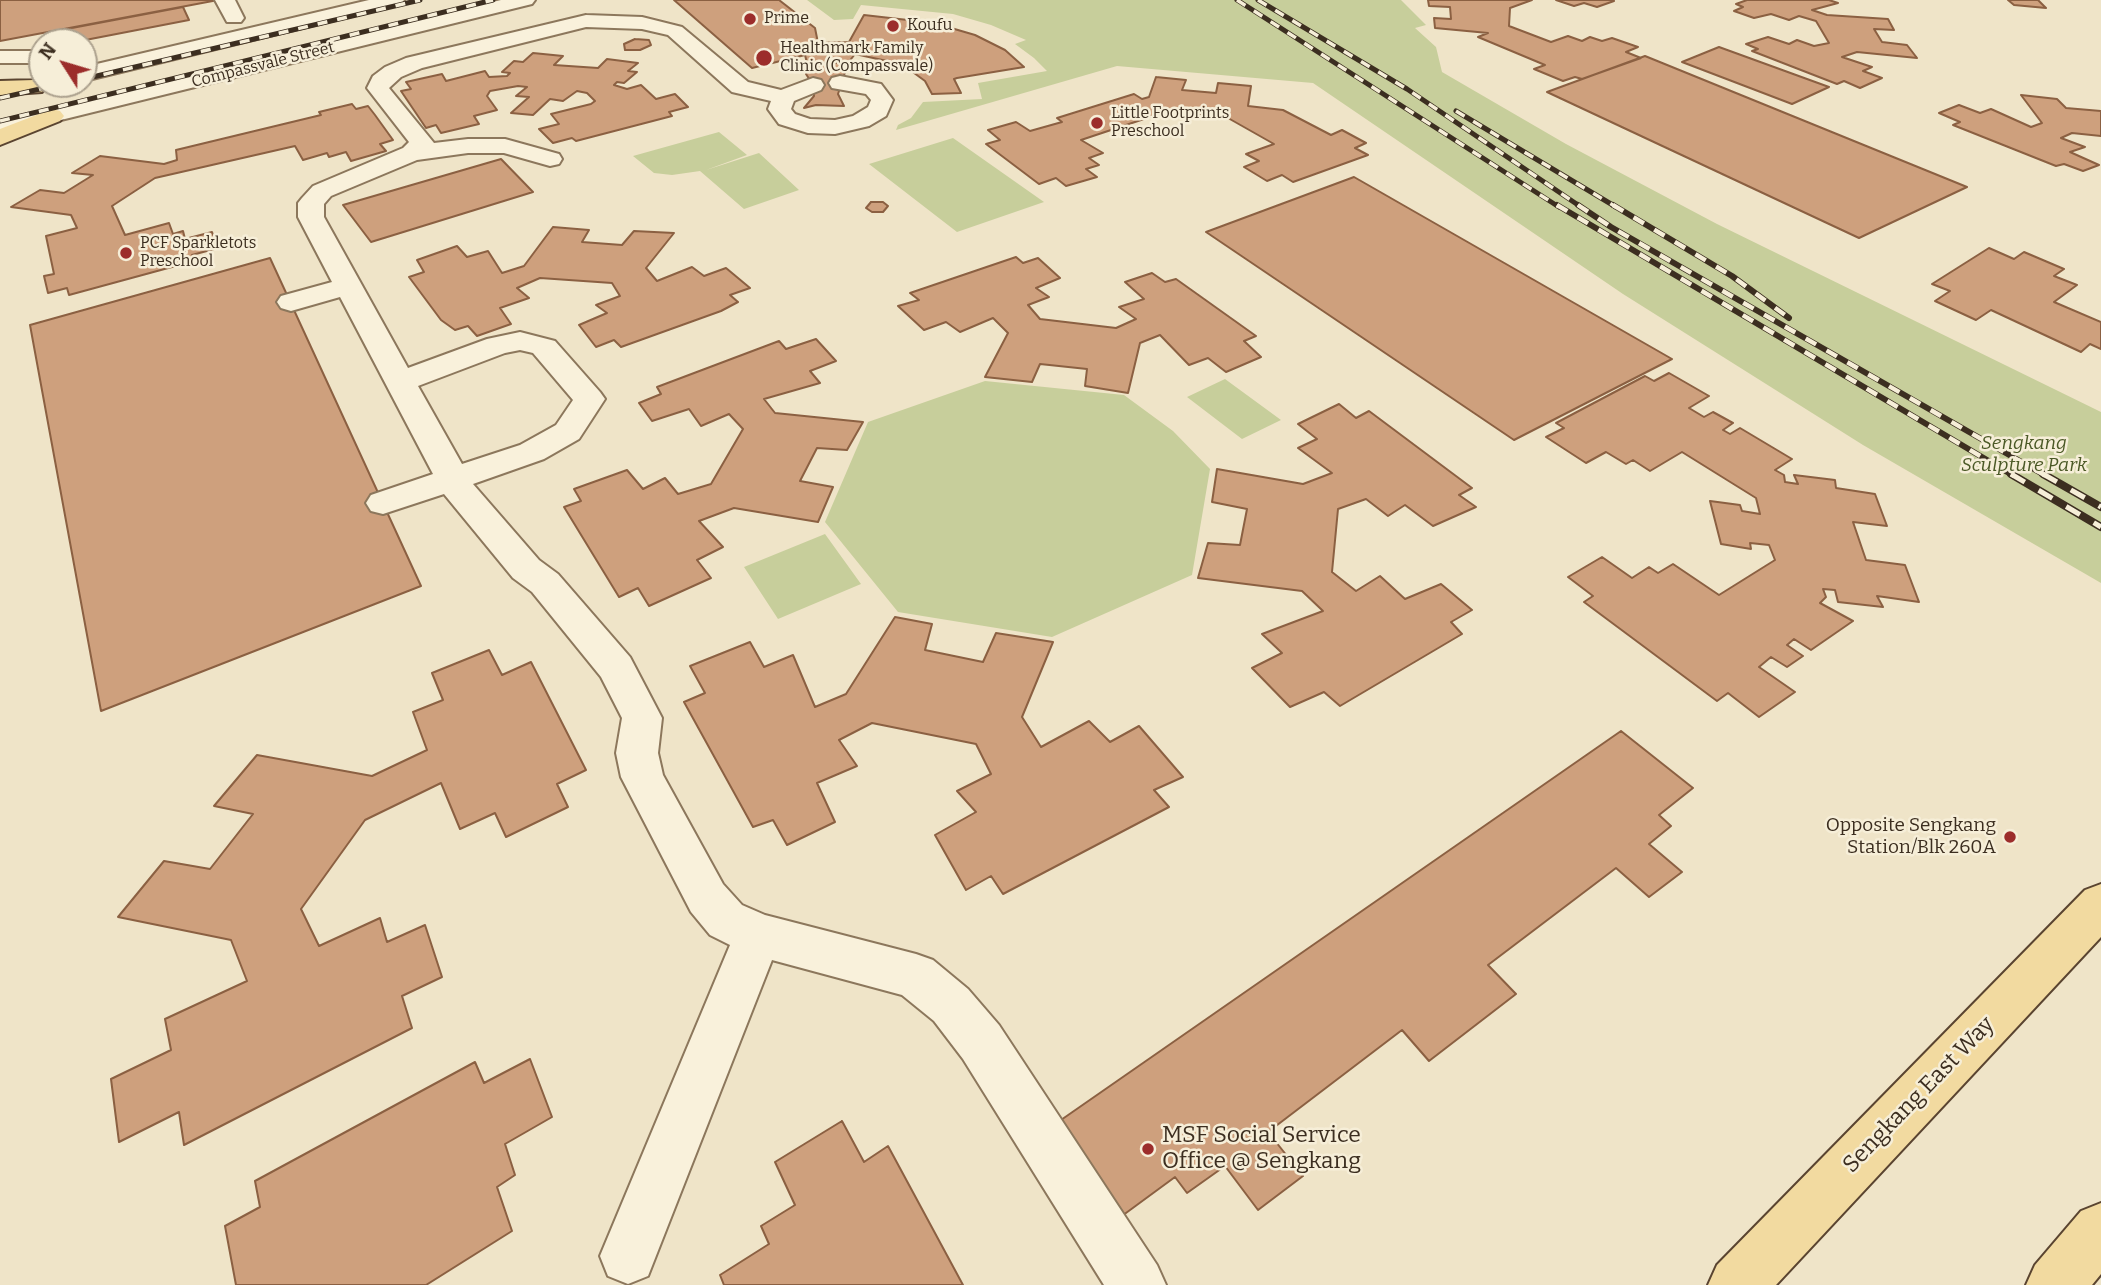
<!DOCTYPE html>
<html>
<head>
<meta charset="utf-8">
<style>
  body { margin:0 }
  #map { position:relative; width:2101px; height:1285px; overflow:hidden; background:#efe4c8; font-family:Bitter,serif }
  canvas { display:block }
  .north { position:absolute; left:28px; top:28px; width:70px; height:70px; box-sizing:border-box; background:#f6eed8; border:2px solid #aca18e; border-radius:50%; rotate:307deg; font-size:19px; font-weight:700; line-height:28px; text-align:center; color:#3c2e20 }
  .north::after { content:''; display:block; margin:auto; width:24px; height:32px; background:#9c2d2b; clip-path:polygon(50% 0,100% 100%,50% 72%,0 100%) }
</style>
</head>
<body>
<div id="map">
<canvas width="2101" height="1285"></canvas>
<div class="north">N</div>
</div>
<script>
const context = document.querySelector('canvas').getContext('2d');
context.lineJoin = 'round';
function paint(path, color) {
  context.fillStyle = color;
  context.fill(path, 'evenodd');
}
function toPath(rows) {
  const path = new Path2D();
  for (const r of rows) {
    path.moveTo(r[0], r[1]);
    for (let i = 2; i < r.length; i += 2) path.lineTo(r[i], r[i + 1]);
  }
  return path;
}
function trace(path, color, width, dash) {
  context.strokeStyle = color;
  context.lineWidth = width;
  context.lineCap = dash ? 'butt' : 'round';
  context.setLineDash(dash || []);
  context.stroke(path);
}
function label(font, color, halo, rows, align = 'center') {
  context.font = font + ' Bitter,serif';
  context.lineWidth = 5;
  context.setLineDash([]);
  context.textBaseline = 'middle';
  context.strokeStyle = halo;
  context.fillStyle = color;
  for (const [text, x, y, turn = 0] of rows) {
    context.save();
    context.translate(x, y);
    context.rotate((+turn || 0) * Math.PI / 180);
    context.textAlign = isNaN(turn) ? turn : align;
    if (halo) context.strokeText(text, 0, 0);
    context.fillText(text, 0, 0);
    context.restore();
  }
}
paint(toPath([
  [807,0,1401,0,1426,25,1415,28,1436,47,1442,72,1566,144,1717,224,2101,412,2101,583,1863,445,1623,294,1313,83,1117,66,896,130,898,125,911,118,923,102,982,99,978,83,1047,71,1034,58,1015,44,1026,40,991,25,953,14,861,5,853,19,834,20],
  [719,132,747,155,706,170,759,153,799,190,744,209,700,171,672,175,654,173,633,156],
  [953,138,1044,202,957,232,869,164],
  [1225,379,1281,420,1242,439,1187,397],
  [985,381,1124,395,1173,431,1210,469,1192,575,1052,637,898,612,825,522,868,422],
  [825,534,861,584,778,619,744,567]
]), '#c7ce9b');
const building = toPath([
  [0,0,218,0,0,41,0,0],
  [674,0,779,0,815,28,818,43,849,42,864,15,934,23,975,35,1005,50,1024,67,957,78,954,79,961,93,932,94,925,81,910,70,887,61,855,54,848,63,807,63,805,55,752,68,674,0],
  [1428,0,1532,0,1510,8,1509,26,1551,42,1568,36,1582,41,1590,37,1602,41,1612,38,1638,47,1626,52,1641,58,1582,79,1575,77,1563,81,1534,69,1545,65,1478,37,1488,33,1435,28,1434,18,1451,19,1450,7,1429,6,1428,0],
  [1556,0,1612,0,1614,1,1597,7,1584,3,1574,6,1556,0],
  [1747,0,1829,0,1838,3,1812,10,1827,15,1888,19,1894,30,1874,29,1882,42,1907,45,1917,58,1857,52,1842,57,1872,67,1863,71,1882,78,1860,88,1844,81,1837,84,1752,51,1758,49,1746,44,1768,37,1789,44,1797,40,1814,46,1829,43,1816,21,1799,16,1789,20,1771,14,1754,18,1734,11,1743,7,1736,4,1747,0],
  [2008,0,2038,0,2046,8,2014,5,2008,0],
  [183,7,189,20,75,42,58,42,56,31,183,7],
  [635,39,649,40,651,45,640,50,625,50,624,44,635,39],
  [1719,47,1829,87,1792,104,1682,62,1719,47],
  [533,53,563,56,554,65,598,68,607,59,638,63,628,71,637,72,624,83,617,82,614,85,627,89,641,85,656,99,675,94,688,107,669,112,672,116,576,141,572,138,553,143,539,129,559,124,551,114,591,104,595,101,587,93,577,91,563,101,550,99,533,115,511,113,529,97,516,96,527,87,518,86,490,91,487,96,497,110,474,116,479,124,441,133,436,125,426,128,401,91,411,89,406,82,442,74,446,81,485,71,489,77,507,76,510,73,502,72,514,61,523,62,533,53],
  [1645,56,1967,187,1859,238,1547,92,1645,56],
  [807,63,848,63,838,94,844,106,816,105,804,108,814,96,813,85,806,74,807,63],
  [1156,77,1186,80,1182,90,1216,93,1218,83,1251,86,1248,106,1283,110,1331,135,1342,130,1366,143,1355,148,1368,155,1293,182,1282,175,1267,181,1244,167,1259,161,1246,154,1274,144,1228,118,1168,111,1081,140,1103,153,1089,158,1099,165,1086,169,1097,177,1066,186,1056,178,1039,184,986,144,1000,140,988,130,1016,122,1030,131,1062,122,1057,118,1134,94,1142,99,1149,97,1156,77],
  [2021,95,2057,99,2066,108,2101,111,2101,136,2072,133,2061,138,2085,147,2070,152,2099,165,2083,171,2064,164,2056,166,1953,125,1960,122,1939,113,1959,105,1980,113,1991,109,2031,127,2042,123,2021,95],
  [352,104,356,109,368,106,375,115,393,140,380,144,386,151,351,161,346,152,329,157,327,153,303,160,295,146,155,178,112,206,125,235,169,223,173,234,183,231,185,239,212,232,218,248,192,255,194,261,69,295,67,288,48,293,44,276,54,274,46,236,77,228,71,215,11,207,40,190,64,193,93,175,72,173,100,156,164,164,177,160,176,150,321,115,319,112,352,104],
  [501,159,533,192,371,242,343,205,501,159],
  [1354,177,1672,359,1514,440,1206,232,1354,177],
  [871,202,883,202,888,206,883,212,872,212,866,208,871,202],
  [553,227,589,230,582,242,622,245,634,231,674,233,646,268,657,281,692,267,704,276,726,268,750,288,730,295,738,302,721,311,621,347,614,340,596,347,579,325,607,313,596,305,620,296,612,283,540,278,517,288,529,298,500,308,511,324,477,336,468,326,455,330,441,320,409,277,424,272,417,260,457,246,467,257,488,251,502,273,524,266,553,227],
  [1989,248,2014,259,2024,252,2064,269,2054,276,2077,285,2054,302,2101,322,2101,349,2090,344,2081,352,1991,310,1976,320,1935,301,1950,291,1932,284,1989,248],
  [1016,257,1023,263,1038,258,1060,278,1036,288,1049,297,1028,305,1040,319,1116,328,1136,319,1119,307,1144,299,1125,282,1152,273,1165,282,1176,279,1256,336,1244,341,1261,357,1226,372,1208,358,1189,365,1160,335,1140,343,1128,393,1085,386,1087,369,1040,364,1032,382,985,377,1008,333,993,318,960,332,946,322,924,330,898,306,919,300,910,293,1016,257],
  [270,258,421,586,101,711,30,325,270,258],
  [816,339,836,361,810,371,820,383,764,399,775,413,863,422,847,450,817,448,800,481,833,487,818,522,734,508,699,521,723,547,697,560,711,578,649,606,638,588,619,597,564,507,581,501,574,489,627,470,643,489,665,478,678,494,711,484,743,429,729,414,701,426,689,409,652,421,639,403,661,394,657,387,779,341,786,349,816,339],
  [1669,373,1709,396,1689,408,1704,417,1713,412,1733,423,1723,430,1730,434,1740,428,1792,459,1775,470,1784,475,1785,482,1798,484,1794,475,1835,480,1836,488,1875,494,1887,526,1853,522,1866,560,1905,565,1919,602,1877,596,1883,607,1838,602,1835,590,1823,589,1826,597,1820,603,1853,621,1811,650,1794,639,1787,645,1803,656,1787,667,1771,657,1759,667,1795,692,1759,717,1728,693,1717,701,1584,602,1593,596,1568,577,1602,557,1632,578,1649,567,1658,573,1673,564,1719,595,1775,560,1769,545,1750,543,1751,549,1721,544,1710,501,1740,505,1742,511,1760,514,1756,498,1682,452,1650,471,1633,460,1626,464,1606,452,1586,463,1546,437,1564,428,1556,423,1645,376,1654,381,1669,373],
  [1339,404,1356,418,1369,411,1472,488,1459,495,1476,507,1433,526,1405,505,1388,516,1366,499,1338,509,1332,572,1356,591,1380,576,1405,599,1441,584,1472,610,1451,622,1462,634,1340,706,1324,692,1290,707,1252,668,1282,653,1262,634,1323,611,1302,591,1198,578,1208,543,1240,545,1247,509,1212,502,1217,469,1303,484,1332,473,1298,448,1317,439,1298,424,1339,404],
  [895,617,932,624,925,650,983,662,996,633,1053,642,1022,717,1041,747,1089,721,1110,742,1139,726,1183,777,1154,790,1169,807,1003,894,991,876,966,890,935,835,976,812,957,791,991,774,976,744,872,723,839,740,857,766,817,783,835,822,787,845,773,820,753,827,684,702,705,693,690,666,750,642,764,667,793,655,815,707,846,694,895,617],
  [489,650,502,675,531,662,586,770,557,784,568,807,506,837,495,813,460,829,441,783,365,820,301,909,319,946,380,918,387,942,425,925,442,977,402,996,412,1028,184,1145,179,1112,119,1142,111,1079,171,1050,165,1019,247,981,231,940,118,917,164,861,210,869,253,814,214,806,257,755,372,776,427,750,413,712,443,700,432,673,489,650],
  [1621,731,1693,788,1659,815,1671,826,1649,844,1682,872,1649,897,1616,868,1488,965,1516,994,1429,1061,1402,1030,1268,1132,1303,1176,1258,1210,1225,1166,1187,1193,1175,1177,1111,1224,1048,1129,1621,731],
  [530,1059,552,1117,505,1144,515,1175,497,1187,512,1231,426,1285,236,1285,225,1226,260,1207,255,1181,475,1062,484,1083,530,1059],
  [842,1121,864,1162,888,1146,963,1285,724,1285,720,1275,769,1244,761,1226,795,1205,775,1162,842,1121]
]);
paint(building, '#cea07d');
trace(building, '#8b6042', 2);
const minor = toPath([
  [215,0,235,0,244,18,241,22,227,22,215,0],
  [369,0,404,0,401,4,84,81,84,67,369,0],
  [501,0,535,0,532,4,0,135,0,121,501,0],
  [586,15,642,17,682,27,748,82,781,90,813,78,821,80,824,85,821,90,794,101,791,109,795,114,810,119,835,120,853,116,868,107,871,100,866,94,832,88,829,83,832,78,840,76,881,84,893,100,886,116,869,126,835,134,808,133,779,124,768,109,771,101,732,92,668,35,642,29,586,27,422,68,401,77,389,88,434,143,468,139,505,139,559,154,562,159,559,164,550,166,504,153,468,153,417,160,331,196,324,204,324,217,408,368,487,339,520,332,555,341,600,392,605,399,579,439,544,459,473,484,539,560,558,574,630,657,662,718,658,753,663,775,723,884,742,905,765,915,916,954,933,960,968,989,999,1025,1157,1265,1166,1285,1104,1285,963,1059,934,1021,902,995,772,960,648,1276,628,1284,608,1276,600,1256,730,945,710,935,691,912,621,777,616,753,622,718,601,677,532,592,513,578,444,494,383,514,371,511,366,503,371,495,433,474,340,297,291,311,281,308,277,302,281,296,332,282,298,217,298,203,302,198,313,186,403,148,409,142,367,88,373,76,385,67,406,58,586,15],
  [520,350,533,353,573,400,556,425,520,445,462,464,418,386,505,353,520,350],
  [0,51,42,51,42,63,0,63,0,51]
]);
const major = toPath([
  [34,80,42,82,45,87,42,92,0,95,0,81,34,80],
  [52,109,60,111,64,116,60,121,0,145,0,129,52,109],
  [2101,884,2101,937,1776,1285,1708,1285,1717,1265,2085,890,2101,884],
  [2101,1203,2101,1274,2092,1285,2026,1285,2035,1265,2081,1211,2101,1203]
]);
trace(minor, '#8c775c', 4);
trace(major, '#5a4430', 4);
paint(minor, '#f9f1db');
paint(major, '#f2daa0');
const railFar2 = toPath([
  [1237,0,1559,207],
  [1258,0,1407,89,1581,207],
  [84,79,420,0],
  [0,98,62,84],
  [1456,111,1616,207],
  [0,121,493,0]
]);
const railFar1 = toPath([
  [1557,205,2014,476],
  [1578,205,1611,227,2046,476],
  [1613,205,1732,276,1789,318]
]);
const rail = toPath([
  [2011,474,2101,527],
  [2043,474,2101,507]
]);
trace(railFar2, '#3c2e20', 5);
trace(railFar1, '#3c2e20', 6);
trace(rail, '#3c2e20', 8);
trace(railFar2, '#f6eed8', 3.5, [10]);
trace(railFar1, '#f6eed8', 4.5, [12]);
trace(rail, '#f6eed8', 5, [16]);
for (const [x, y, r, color] of [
  [750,19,7,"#9c2d2b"],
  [893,26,7,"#9c2d2b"],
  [764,58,9,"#9c2d2b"],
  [1097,123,7,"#9c2d2b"],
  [126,253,7,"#9c2d2b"],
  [2010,837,7,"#9c2d2b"],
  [1148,1149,7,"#9c2d2b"]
]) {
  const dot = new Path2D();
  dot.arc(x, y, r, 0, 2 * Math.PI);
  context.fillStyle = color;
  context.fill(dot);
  trace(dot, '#f6eed8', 2.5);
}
label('16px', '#3c2e20', '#f6eed8', [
  ["Prime",764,19],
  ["Koufu",907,26],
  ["Healthmark Family",780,49],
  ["Clinic (Compassvale)",780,67],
  ["Little Footprints",1111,114],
  ["Preschool",1111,132],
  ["PCF Sparkletots",140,244],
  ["Preschool",140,262]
], 'left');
label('16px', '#3c2e20', '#f6eed8', [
  ["Compassvale Street",263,65,-14]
]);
label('italic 19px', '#4b5926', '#f6eed8', [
  ["Sengkang",2024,444],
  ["Sculpture Park",2024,466]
]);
label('19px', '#3c2e20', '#f6eed8', [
  ["Opposite Sengkang",1996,826],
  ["Station/Blk 260A",1996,848]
], 'right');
label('23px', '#3c2e20', '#f6eed8', [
  ["Sengkang East Way",1919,1095,-46]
]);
label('23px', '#3c2e20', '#f6eed8', [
  ["MSF Social Service",1162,1136],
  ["Office @ Sengkang",1162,1162]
], 'left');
</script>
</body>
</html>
